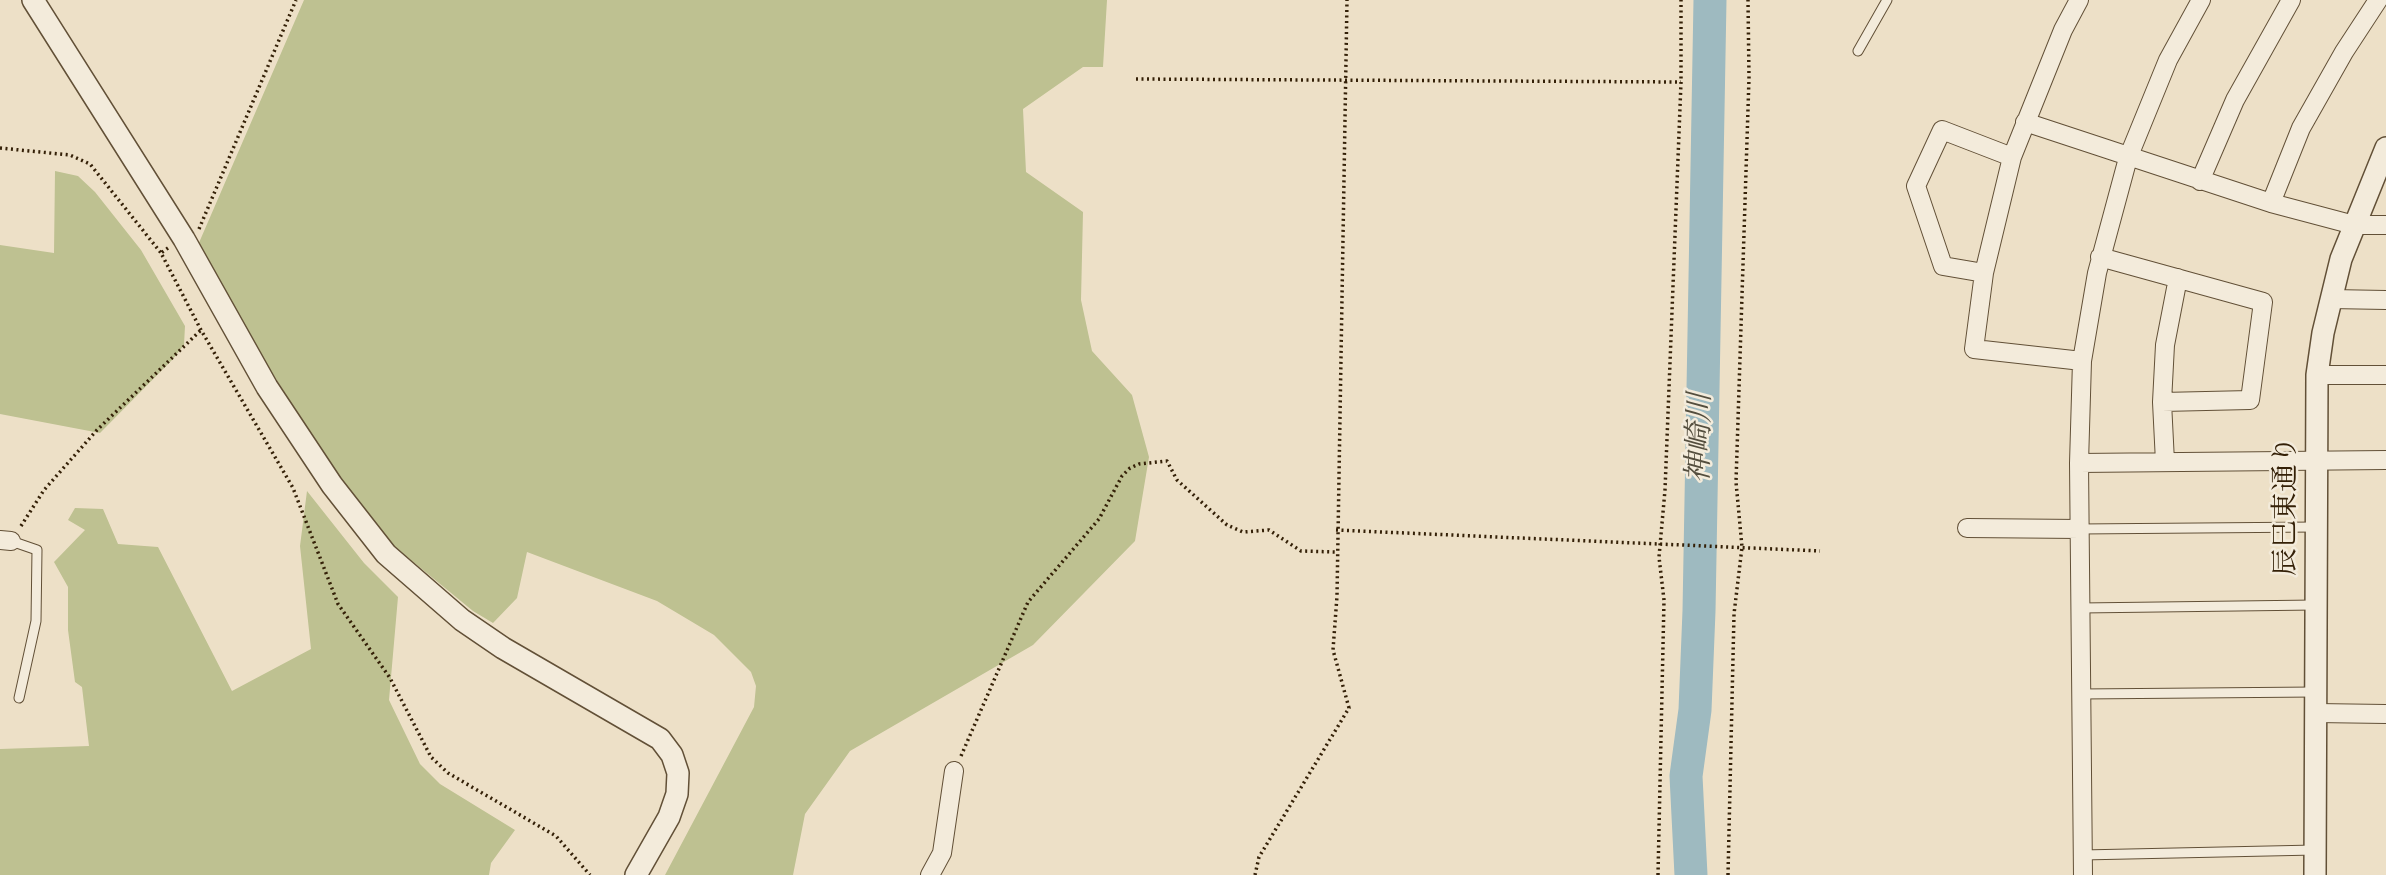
<!DOCTYPE html>
<html>
<head>
<meta charset="utf-8">
<style>
  body { margin:0 }
  canvas { display:block; background:#ede0c7 }
</style>
</head>
<body>
<canvas width="2386" height="875"></canvas>
<script>
const context = document.querySelector('canvas').getContext('2d');
context.lineJoin = 'round';
function paint(path, color) {
  context.fillStyle = color;
  context.fill(path, 'evenodd');
}
function toPath(rows) {
  const path = new Path2D();
  for (const r of rows) {
    path.moveTo(r[0], r[1]);
    for (let i = 2; i < r.length; i += 2) path.lineTo(r[i], r[i + 1]);
  }
  return path;
}
function trace(path, color, width, dash) {
  context.strokeStyle = color;
  context.lineWidth = width;
  context.lineCap = dash ? 'butt' : 'round';
  context.setLineDash(dash || []);
  context.stroke(path);
}
function label(font, color, halo, rows, align = 'center') {
  context.font = font + ' "IM FELL DW Pica","Noto Serif JP",serif';
  context.lineWidth = 5;
  context.setLineDash([]);
  context.textBaseline = 'middle';
  context.strokeStyle = halo;
  context.fillStyle = color;
  for (const [text, x, y, turn = 0] of rows) {
    context.save();
    context.translate(x, y);
    context.rotate((+turn || 0) * Math.PI / 180);
    context.textAlign = isNaN(turn) ? turn : align;
    if (halo) context.strokeText(text, 0, 0);
    context.fillText(text, 0, 0);
    context.restore();
  }
}
paint(toPath([
  [304,0,1107,0,1103,67,1083,67,1023,109,1026,172,1083,212,1081,300,1092,351,1132,395,1149,457,1135,541,1033,645,850,751,805,814,793,875,665,875,754,707,756,686,751,672,714,635,657,601,527,552,517,598,493,623,473,611,395,547,347,490,230,307,198,245],
  [55,171,78,176,95,192,141,250,185,326,184,345,172,360,100,433,0,414,0,245,54,253],
  [307,491,364,563,398,597,389,700,420,764,440,784,515,830,491,863,489,875,0,875,0,749,89,746,82,687,75,682,68,630,68,587,54,562,85,530,68,520,75,508,103,509,118,544,158,547,232,691,311,649,300,546]
]), '#bec191');
trace(toPath([
  [1691,875,1686,776,1695,710,1699,611,1710,0]
]), '#9ebac0', 33);
const service = toPath([
  [1858,51,1887,0],
  [2080,529,2316,527],
  [11,541,37,550,36,621,19,698],
  [2081,608,2315,605],
  [2081,694,2315,692],
  [2082,855,2315,850]
]);
const minor = toPath([
  [2079,0,2063,30,2012,157,1984,273,1974,349,2082,361],
  [2025,122,2271,203,2354,225,2386,225],
  [2200,181,2235,100,2291,0],
  [2271,203,2301,128,2344,52,2378,0],
  [2100,257,2263,302,2250,400,2162,402,2165,462],
  [1984,273,1943,266,1916,186,1942,130,2012,157],
  [2331,299,2386,300],
  [2317,375,2386,375],
  [2162,402,2165,345,2178,278],
  [2079,463,2386,460],
  [1967,528,2080,529],
  [0,540,11,541],
  [2316,713,2386,714],
  [930,875,942,853,954,771],
  [2083,875,2079,463,2082,361,2097,273,2128,158,2168,60,2201,0]
]);
const tertiary = toPath([
  [33,0,184,239,267,387,332,485,386,554,462,620,503,648,660,739,672,755,678,773,677,794,669,817,636,875],
  [2315,875,2317,375,2323,333,2341,259,2386,148]
]);
trace(service, '#625037', 11);
trace(minor, '#625037', 20);
trace(tertiary, '#625037', 24);
trace(toPath([
  [1136,79,1681,82],
  [0,148,70,155,90,164,161,253],
  [199,229,296,0],
  [168,248,161,253,201,330,293,488,338,604,390,678,431,757,448,773,556,836,590,875],
  [21,526,44,490,97,430,201,330],
  [1336,530,1820,551],
  [961,756,1028,602,1099,519,1122,476,1130,468,1139,464,1167,461,1177,480,1227,525,1243,532,1269,530,1301,551,1336,552],
  [1255,875,1259,857,1349,708,1333,650,1337,596,1347,0],
  [1658,875,1664,600,1659,557,1665,490,1681,82,1681,0],
  [1728,875,1734,614,1742,547,1736,482,1749,78,1748,0]
]), '#342007', 3.5, [2, 3.5]);
trace(service, '#f3ebdb', 9);
trace(minor, '#f3ebdb', 18);
trace(tertiary, '#f3ebdb', 21);
label('28px', '#342007', '#f3ebdb', [
  ["辰巳東通り",2288,506,-90]
]);
label('italic 30px', '#544e3e', '#f3ebdb', [
  ["神崎川",1702,438,-89]
]);
</script>
</body>
</html>
